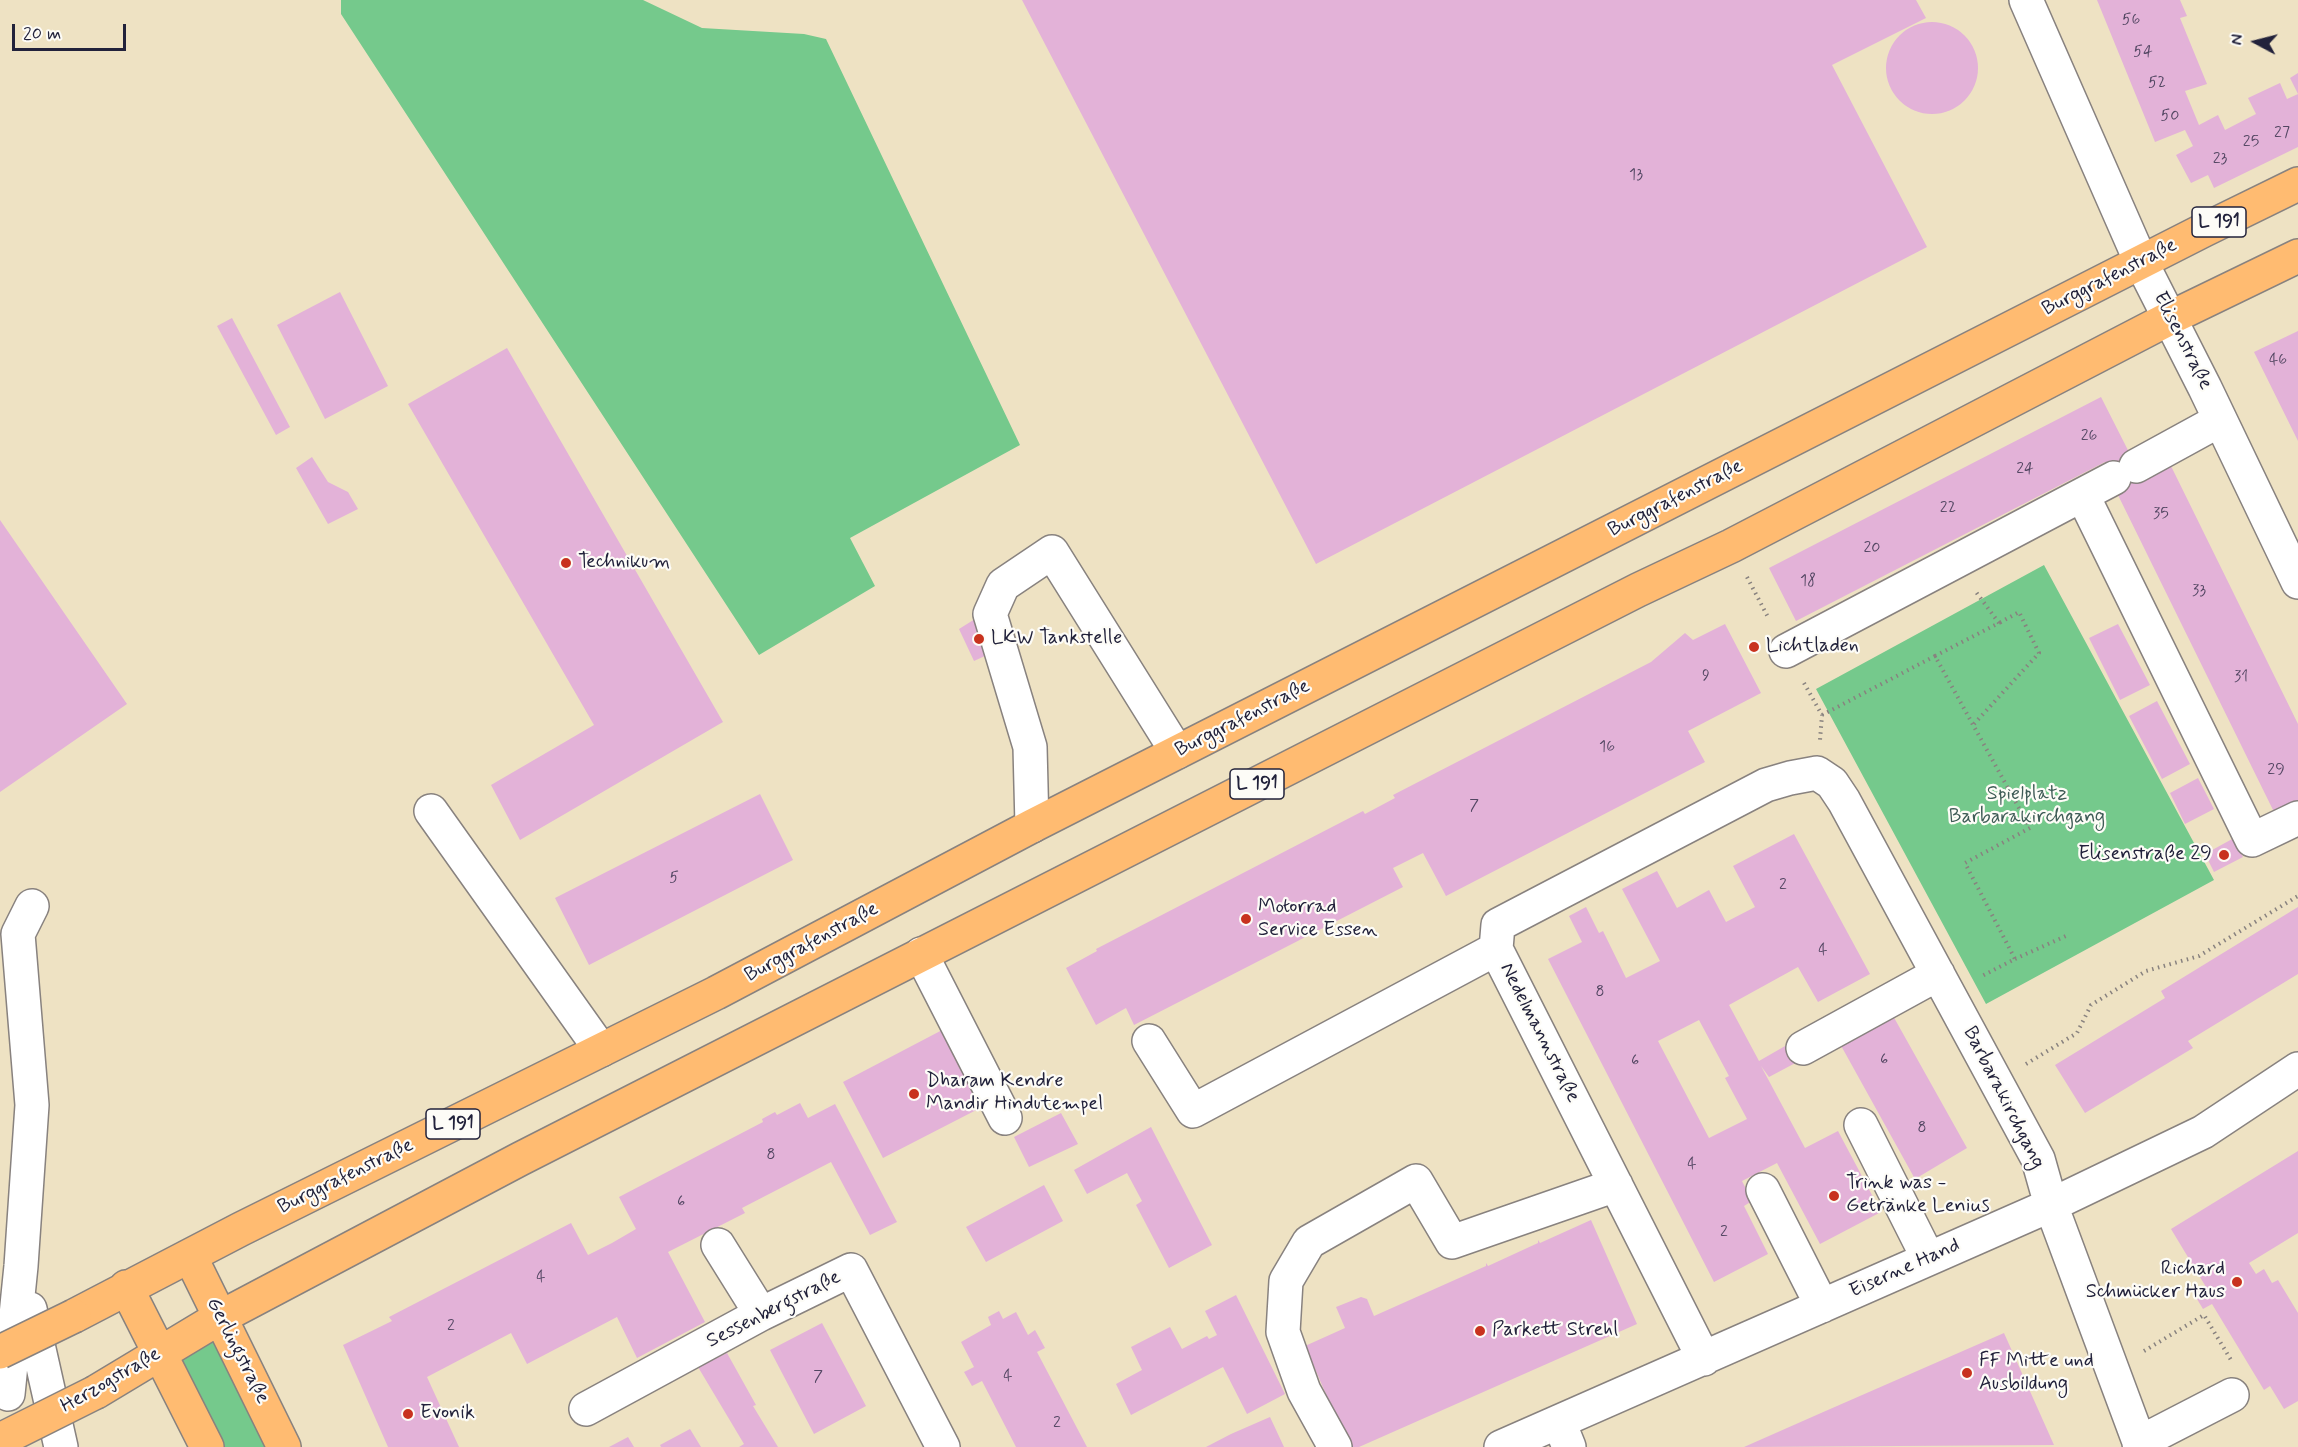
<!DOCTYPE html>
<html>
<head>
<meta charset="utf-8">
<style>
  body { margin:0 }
  #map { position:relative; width:2298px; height:1447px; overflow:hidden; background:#eee2c3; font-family:Mynerve,sans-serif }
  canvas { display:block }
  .north { position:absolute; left:2226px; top:12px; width:60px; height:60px; -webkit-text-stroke:4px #fdfcf7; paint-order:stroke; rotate:277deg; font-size:16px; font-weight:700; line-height:24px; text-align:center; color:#22223b }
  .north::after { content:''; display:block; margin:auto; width:21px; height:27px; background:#22223b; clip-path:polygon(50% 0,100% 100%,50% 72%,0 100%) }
  .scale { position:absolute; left:12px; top:24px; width:114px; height:27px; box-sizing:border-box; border:3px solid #22223b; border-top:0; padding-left:8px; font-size:18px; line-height:21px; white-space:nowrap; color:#22223b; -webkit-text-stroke:4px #fdfcf7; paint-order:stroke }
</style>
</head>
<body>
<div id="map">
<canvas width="2298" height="1447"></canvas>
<div class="north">N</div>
<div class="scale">20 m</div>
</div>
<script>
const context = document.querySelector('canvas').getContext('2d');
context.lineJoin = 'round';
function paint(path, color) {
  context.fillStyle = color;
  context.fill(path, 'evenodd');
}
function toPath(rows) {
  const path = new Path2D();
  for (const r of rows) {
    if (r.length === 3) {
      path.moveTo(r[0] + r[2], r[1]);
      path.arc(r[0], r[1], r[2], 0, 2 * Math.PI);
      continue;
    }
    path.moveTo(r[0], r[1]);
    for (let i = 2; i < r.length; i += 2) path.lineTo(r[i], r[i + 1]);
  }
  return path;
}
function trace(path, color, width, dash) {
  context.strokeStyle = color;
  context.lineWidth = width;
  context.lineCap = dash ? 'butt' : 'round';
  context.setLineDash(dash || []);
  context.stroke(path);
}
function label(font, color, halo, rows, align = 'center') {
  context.font = font + ' Mynerve,sans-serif';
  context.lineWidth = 4.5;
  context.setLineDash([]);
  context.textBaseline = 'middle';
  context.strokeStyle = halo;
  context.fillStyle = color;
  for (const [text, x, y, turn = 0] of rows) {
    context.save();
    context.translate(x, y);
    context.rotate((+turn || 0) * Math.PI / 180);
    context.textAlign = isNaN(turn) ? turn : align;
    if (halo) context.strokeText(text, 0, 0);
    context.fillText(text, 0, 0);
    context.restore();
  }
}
paint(toPath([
  [341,0,643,0,702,28,804,34,826,39,1020,445,850,538,875,586,759,655,341,14],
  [2044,565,2214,880,1986,1004,1816,689],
  [219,1319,283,1447,207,1447,160,1353]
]), '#75c98c');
paint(toPath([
  [1022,0,1916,0,1926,18,1832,65,1927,247,1316,564],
  [2097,0,2180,0,2187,16,2180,18,2207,84,2185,91,2199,125,2218,115,2225,130,2256,114,2248,98,2280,83,2287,99,2298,94,2290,78,2298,73,2298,147,2214,188,2208,175,2191,183,2176,155,2193,146,2185,130,2155,142],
  [1932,68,46],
  [340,292,388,386,325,419,277,325],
  [232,318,290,427,276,435,217,326],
  [2298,331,2298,441,2254,352],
  [507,348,723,722,520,840,491,785,594,725,408,404],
  [2101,397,2136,466,2170,464,2298,724,2298,803,2275,814,2116,491,2120,489,2105,462,1796,621,1769,568],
  [312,457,328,482,348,492,358,509,328,524,296,468],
  [0,520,127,704,0,792],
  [983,614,1000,649,974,661,959,629],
  [1725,624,1761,693,1688,731,1705,762,1446,896,1423,853,1393,868,1403,887,1134,1025,1126,1008,1096,1025,1066,968,1097,951,1096,949,1363,811,1365,814,1395,798,1393,795,1651,662,1685,633,1693,640],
  [2118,624,2150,685,2120,700,2089,638],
  [2157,701,2190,764,2162,779,2129,716],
  [2198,778,2214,809,2185,824,2170,793],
  [760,794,793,860,589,965,555,898],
  [1794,834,1870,974,1818,1002,1798,967,1729,1005,1759,1061,1792,1042,1801,1060,1769,1077,1761,1066,1805,1148,1838,1131,1881,1212,1820,1244,1777,1163,1742,1181,1752,1201,1744,1206,1768,1254,1714,1282,1548,959,1582,942,1569,916,1586,907,1599,933,1603,931,1626,978,1660,961,1622,889,1657,871,1677,908,1709,890,1726,922,1755,907,1733,866],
  [1699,1020,1729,1076,1725,1078,1747,1119,1709,1138,1658,1041],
  [2234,838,2243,857,2214,872,2205,854],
  [2298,907,2298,974,2188,1041,2193,1048,2085,1113,2055,1065,2165,998,2161,991],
  [1892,1014,1967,1148,1915,1179,1839,1042],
  [946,1028,986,1105,883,1158,843,1082],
  [800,1103,808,1118,835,1104,897,1222,870,1235,831,1162,742,1208,745,1213,668,1252,705,1322,637,1358,617,1317,527,1364,511,1333,427,1377,459,1447,388,1447,343,1345,392,1321,389,1317,571,1223,588,1255,612,1243,636,1229,619,1197,763,1122,762,1119,775,1112,777,1115],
  [1061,1113,1078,1144,1029,1167,1014,1137],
  [1151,1127,1212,1245,1169,1268,1136,1205,1142,1201,1127,1173,1087,1194,1074,1170],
  [2298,1151,2298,1233,2249,1263,2256,1274,2264,1269,2272,1283,2278,1280,2298,1313,2298,1401,2284,1409,2270,1386,2264,1390,2212,1304,2203,1309,2194,1294,2206,1287,2171,1229],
  [1044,1185,1063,1221,986,1262,966,1227],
  [1591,1220,1637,1324,1359,1447,1349,1447,1305,1346,1345,1328,1336,1307,1361,1297,1367,1299,1374,1316,1486,1266,1486,1263,1488,1266,1538,1243,1538,1240,1540,1243],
  [1236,1295,1285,1394,1247,1414,1223,1367,1131,1415,1116,1384,1142,1370,1131,1347,1170,1327,1182,1349,1207,1336,1209,1339,1217,1335,1205,1311],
  [999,1311,1003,1319,1016,1312,1028,1335,1035,1330,1045,1348,1037,1352,1087,1447,1016,1447,982,1381,972,1386,964,1372,974,1367,961,1342,991,1325,988,1317],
  [822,1323,866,1406,814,1434,770,1350],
  [2004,1333,2054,1445,1744,1447,1821,1413],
  [727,1353,756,1405,753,1406,778,1447,739,1447,744,1444,698,1367],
  [1270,1417,1284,1447,1206,1447,1231,1434],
  [690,1429,701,1447,661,1447,660,1445],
  [628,1437,634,1447,609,1447]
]), '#e3b2d8');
const minor = toPath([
  [2026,0,2141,262,2205,388,2298,582],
  [2136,466,2220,420],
  [2083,496,2252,840,2298,818],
  [1786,651,2114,478],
  [431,811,601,1050],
  [1032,826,1030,747,990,614,1003,585,1052,552,1177,752],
  [921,954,1005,1118],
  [1149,1041,1193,1111,1496,949],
  [1803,1048,1938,974],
  [1861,1125,1928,1258],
  [1763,1190,1822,1306],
  [718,1245,761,1314],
  [30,1309,61,1447],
  [1704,1359,1496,949,1498,925,1766,785,1790,778,1817,773,1832,783,1844,801,2038,1159,2051,1205,2141,1447],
  [8,1394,21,1266,32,1105,18,934,32,906],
  [586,1409,761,1314,851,1270,943,1447],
  [1559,1422,1569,1447],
  [2139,1443,2232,1395],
  [1335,1447,1304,1391,1283,1332,1286,1281,1309,1242,1416,1181,1452,1242,1616,1185],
  [1501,1447,2051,1205,2203,1132,2298,1069]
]);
const major = toPath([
  [190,1256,284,1447],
  [126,1287,207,1447],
  [74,1316,241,1229,716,993,1032,826,2204,230,2298,184],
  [96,1392,219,1318,520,1159,1638,590,1731,546,2170,318,2298,256]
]);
trace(minor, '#88827f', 36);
trace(major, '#88827f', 36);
trace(toPath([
  [1747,577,1769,619],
  [1935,656,1999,623,1976,592],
  [1804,683,1822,715,1820,740],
  [1822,715,1935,656,2030,828,1965,863,2015,959,1980,977],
  [1974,724,2039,653,2019,612,1999,623],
  [2015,959,2068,935],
  [2026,1064,2077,1033,2091,1005,2146,971,2199,956,2298,896],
  [2144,1351,2204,1315,2231,1360]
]), '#88827f', 4, [1.5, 4.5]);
trace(minor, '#fff', 33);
trace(major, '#ffbb71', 33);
const majorBridge = toPath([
  [0,1352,74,1316],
  [0,1440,96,1392]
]);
trace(majorBridge, '#88827f', 36, []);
trace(majorBridge, '#ffbb71', 33);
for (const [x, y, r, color] of [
  [566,563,6,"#c8321e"],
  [979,639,6,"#c8321e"],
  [1754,647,6,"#c8321e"],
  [2224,855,6,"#c8321e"],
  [1246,919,6,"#c8321e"],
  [914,1094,6,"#c8321e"],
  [1834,1196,6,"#c8321e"],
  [2237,1282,6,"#c8321e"],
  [1480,1331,6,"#c8321e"],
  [1967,1373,6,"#c8321e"],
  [408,1414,6,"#c8321e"]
]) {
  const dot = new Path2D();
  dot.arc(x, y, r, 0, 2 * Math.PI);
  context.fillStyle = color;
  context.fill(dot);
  trace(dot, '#fdfcf7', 2);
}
label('16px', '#524662', null, [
  ["56",2131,21],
  ["54",2143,53],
  ["52",2157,84],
  ["50",2170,117],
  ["27",2282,134],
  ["25",2251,143],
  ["23",2220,160],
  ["13",1636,176],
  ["46",2278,361],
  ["26",2089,437],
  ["24",2025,470],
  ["22",1948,509],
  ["35",2161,515],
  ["20",1872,549],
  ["18",1808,582],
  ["33",2199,592],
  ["9",1706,677],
  ["31",2241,678],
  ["16",1607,748],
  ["29",2276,771],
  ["7",1474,807],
  ["5",674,879],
  ["2",1783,886],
  ["4",1823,951],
  ["8",1600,993],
  ["6",1884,1061],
  ["6",1635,1062],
  ["8",1922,1129],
  ["8",771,1156],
  ["4",1692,1165],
  ["6",681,1203],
  ["2",1724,1233],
  ["4",541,1278],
  ["2",451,1327],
  ["4",1008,1377],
  ["7",818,1378],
  ["2",1057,1424]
]);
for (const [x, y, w] of [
  [2219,222,54],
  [1257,784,54],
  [453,1124,54]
]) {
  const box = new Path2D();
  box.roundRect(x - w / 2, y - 15, w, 30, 4.5);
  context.fillStyle = '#fdfcf7';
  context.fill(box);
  trace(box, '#22223b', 1.5);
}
label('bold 18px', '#22223b', null, [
  ["L 191",2219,222],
  ["L 191",1257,784],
  ["L 191",453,1124]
]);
label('20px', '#22223b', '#fdfcf7', [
  ["Burggrafenstraße",2110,278,-27],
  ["Elisenstraße",2182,341,63],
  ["Burggrafenstraße",1676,499,-27],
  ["Burggrafenstraße",1243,719,-27],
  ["Burggrafenstraße",812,943,-28],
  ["Nedelmannstraße",1539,1033,63],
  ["Barbarakirchgang",2003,1098,63],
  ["Burggrafenstraße",346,1177,-26],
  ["Eiserne Hand",1905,1269,-24],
  ["Sessenbergstraße",774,1310,-27],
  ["Gerlingstraße",237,1351,63],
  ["Herzogstraße",111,1381,-30]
]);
label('20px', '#22223b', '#fdfcf7', [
  ["Technikum",578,563],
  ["LKW Tankstelle",991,639],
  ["Lichtladen",1766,647],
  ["Elisenstraße 29",2212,855,"right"],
  ["Motorrad",1258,908],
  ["Service Essen",1258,931],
  ["Dharam Kendre",926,1082],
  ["Mandir Hindutempel",926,1105],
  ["Trink was -",1846,1184],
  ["Getränke Lenius",1846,1207],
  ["Richard",2225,1270,"right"],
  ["Schmücker Haus",2225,1293,"right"],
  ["Parkett Strehl",1492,1331],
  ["FF Mitte und",1979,1362],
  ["Ausbildung",1979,1385],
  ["Evonik",420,1414]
], 'left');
label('20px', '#3f5c57', '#fdfcf7', [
  ["Spielplatz",2027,795],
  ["Barbarakirchgang",2027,818]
]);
</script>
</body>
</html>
